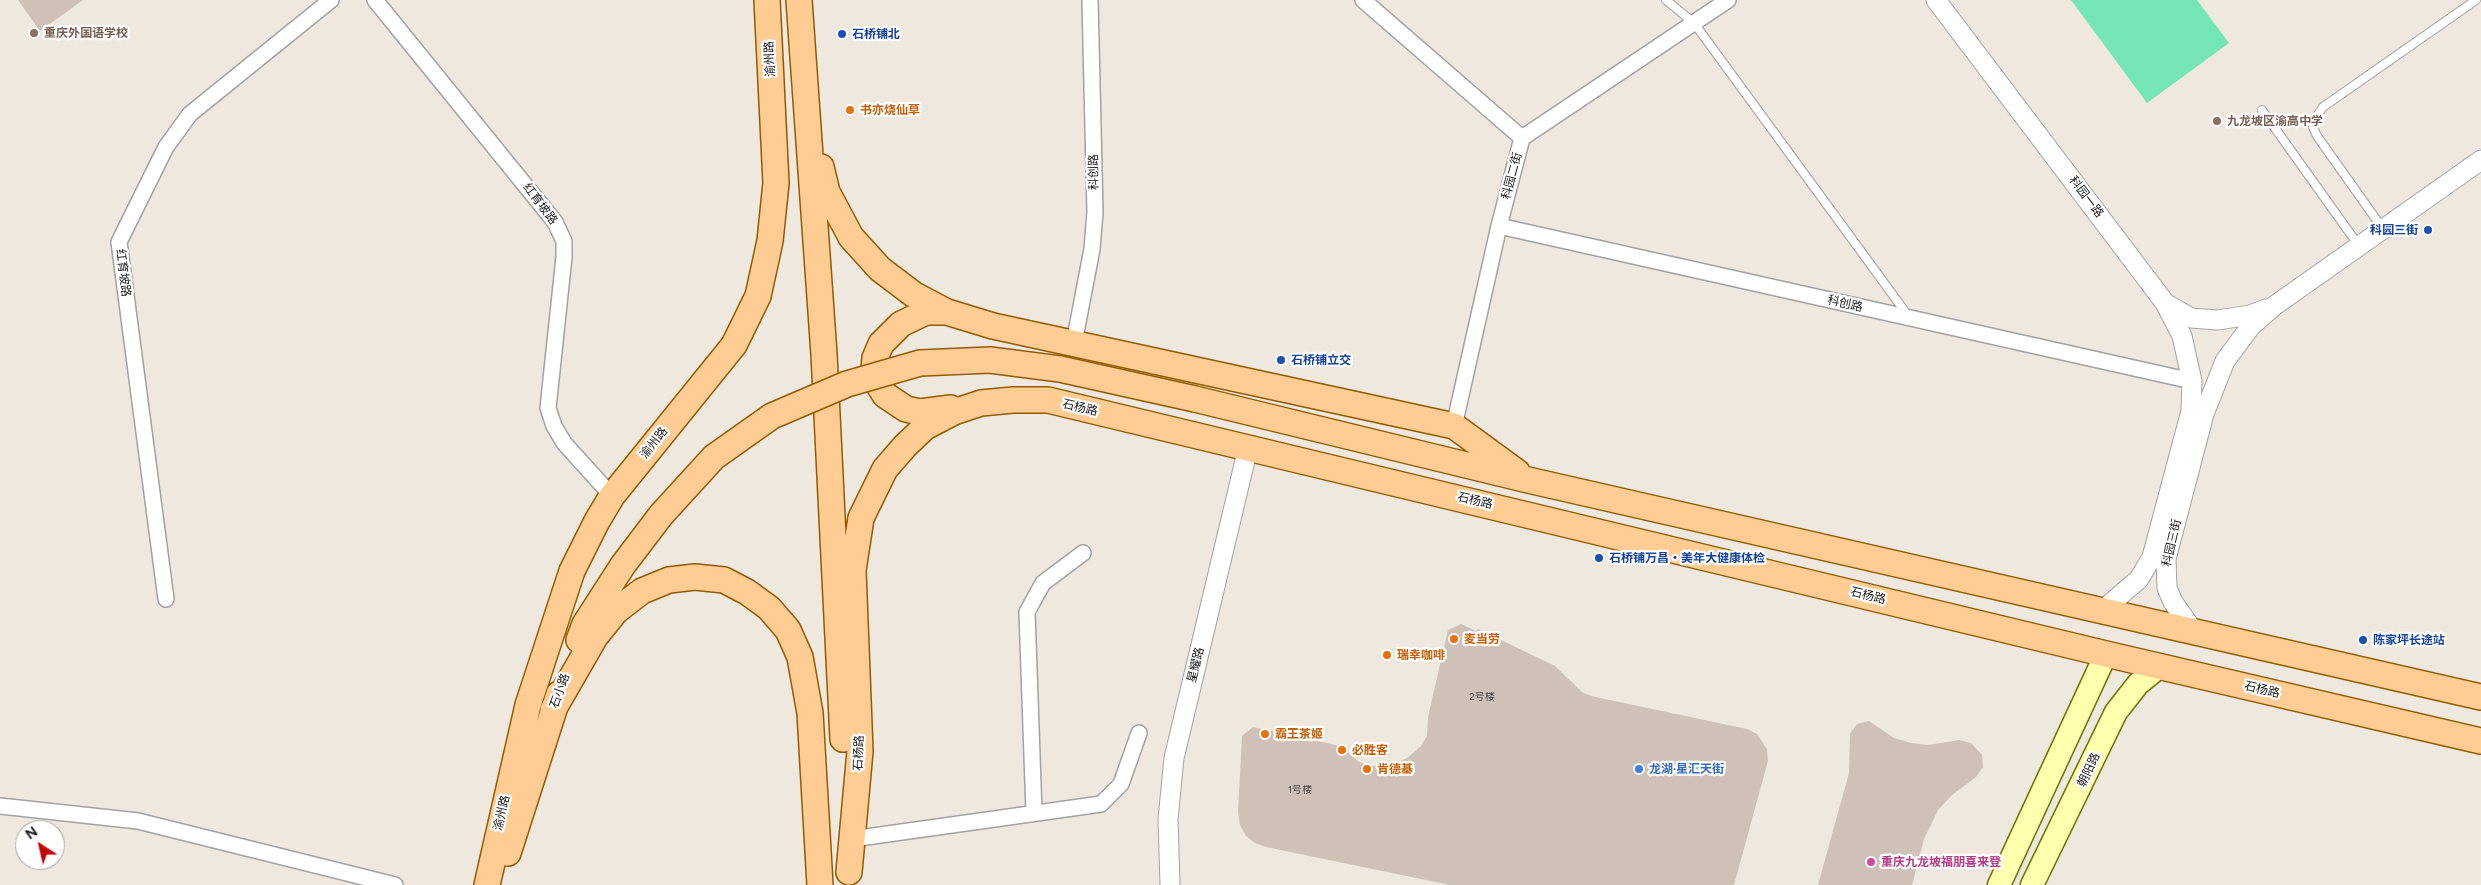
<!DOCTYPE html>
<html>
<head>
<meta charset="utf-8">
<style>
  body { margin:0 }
  #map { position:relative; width:2481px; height:885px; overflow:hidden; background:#eee8df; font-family:Figtree,sans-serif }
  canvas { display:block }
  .north { position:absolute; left:15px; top:820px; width:50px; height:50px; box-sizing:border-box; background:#fff; border:1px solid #a4a4a4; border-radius:50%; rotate:325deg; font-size:14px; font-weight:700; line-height:20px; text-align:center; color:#1b1b1b }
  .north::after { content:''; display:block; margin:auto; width:18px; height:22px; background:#c60009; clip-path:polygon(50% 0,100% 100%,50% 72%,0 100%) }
</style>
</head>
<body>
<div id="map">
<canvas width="2481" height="885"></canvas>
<div class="north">N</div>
</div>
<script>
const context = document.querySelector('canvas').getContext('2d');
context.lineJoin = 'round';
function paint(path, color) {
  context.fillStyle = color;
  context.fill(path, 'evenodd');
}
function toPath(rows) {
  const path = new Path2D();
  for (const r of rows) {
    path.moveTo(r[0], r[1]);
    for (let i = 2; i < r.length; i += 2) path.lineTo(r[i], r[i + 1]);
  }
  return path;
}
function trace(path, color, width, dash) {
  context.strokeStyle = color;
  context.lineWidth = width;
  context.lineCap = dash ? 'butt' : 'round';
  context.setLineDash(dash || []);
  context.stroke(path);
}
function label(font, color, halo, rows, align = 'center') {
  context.font = font + ' Figtree,"Noto Sans SC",sans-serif';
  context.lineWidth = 4.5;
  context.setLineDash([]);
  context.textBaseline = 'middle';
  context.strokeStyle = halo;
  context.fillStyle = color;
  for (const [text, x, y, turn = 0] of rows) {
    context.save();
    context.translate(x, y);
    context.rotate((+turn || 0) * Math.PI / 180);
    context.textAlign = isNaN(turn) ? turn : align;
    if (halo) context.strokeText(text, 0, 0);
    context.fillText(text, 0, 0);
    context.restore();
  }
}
paint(toPath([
  [2071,0,2197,0,2229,43,2147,103]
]), '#74e6b5');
paint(toPath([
  [18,0,83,0,40,31],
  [1461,624,1476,631,1478,629,1555,666,1582,692,1591,696,1747,729,1757,734,1767,749,1768,761,1734,885,1450,885,1266,847,1255,843,1246,836,1240,825,1238,812,1242,736,1253,727,1340,746,1359,762,1370,766,1392,765,1407,758,1421,746,1427,736,1428,717,1448,630],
  [1869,721,1894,738,1911,743,1928,745,1959,740,1971,743,1982,755,1983,767,1976,777,1952,795,1938,810,1924,839,1912,885,1818,885,1849,773,1850,734,1857,724]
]), '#cec1b8');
const service = toPath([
  [1666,0,1694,23,1909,317],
  [2262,110,2359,246],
  [2383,229,2317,136,2313,127,2316,117,2323,107,2476,0]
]);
const minor = toPath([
  [375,0,555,222,564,241,564,257,548,408,554,426,564,443,612,496],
  [1363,0,1522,138],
  [1499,226,2192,381],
  [1074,343,1092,249,1095,212,1090,0],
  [1454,426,1499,226,1522,138,1728,0],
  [166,599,119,242,166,147,190,114,331,0],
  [0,806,138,821,395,885],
  [1034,813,1027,612,1043,583,1083,553],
  [852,839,1101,804,1121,784,1139,733]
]);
const tertiary = toPath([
  [1936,0,2165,303,2191,318,2218,320,2250,315,2266,309],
  [2103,610,2139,579,2152,557,2191,411,2192,381,2182,336,2165,303],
  [2194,632,2173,602,2167,588,2166,559,2204,414,2225,361,2251,326,2274,306,2481,160],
  [1170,885,1168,819,1174,758,1248,448]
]);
const secondary = toPath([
  [1999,885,2106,654],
  [2032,885,2116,712,2138,684,2160,666]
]);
const primary = toPath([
  [799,0,824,354,843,739],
  [821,167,827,192,851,237,880,269,913,294,947,312,993,326,1454,426,1517,472],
  [947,312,926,312,901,324,881,344,875,358,874,370,878,384,885,395,906,409,920,412,951,408],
  [1195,399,1528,480,2481,697],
  [579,640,585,624,623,565,661,515],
  [553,710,595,637,616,611,642,591,669,580,695,577,724,580,747,592,769,608,788,630,800,657,810,713,820,885],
  [508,853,559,694],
  [849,872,860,751,853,570,861,518,885,469,905,446,925,427,954,412,981,403,1013,400,1048,400,2106,654,2481,741],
  [487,885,528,705,572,571,597,521,612,496,734,345,758,296,770,241,776,183,767,0]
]);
trace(service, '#a2a2a2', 10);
trace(minor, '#a2a2a2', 18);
trace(tertiary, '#a2a2a2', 21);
trace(secondary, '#6d7400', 25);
trace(primary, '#925b00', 28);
trace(service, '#fff', 8);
trace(minor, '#fff', 15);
trace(tertiary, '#fff', 19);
trace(secondary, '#feffac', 22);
trace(primary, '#ffcc93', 25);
const primaryBridge = toPath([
  [661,515,714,457,772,416,847,384,920,363,990,360,1060,369,1195,399]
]);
trace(primaryBridge, '#925b00', 28, []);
trace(primaryBridge, '#ffcc93', 25);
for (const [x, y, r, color] of [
  [34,33,5,"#8d6e63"],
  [842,34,5,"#1a4fb4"],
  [850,110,5,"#e8710a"],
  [2217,121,5,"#8d6e63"],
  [2428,230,5,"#1a4fb4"],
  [1281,360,5,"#1a4fb4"],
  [1599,558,5,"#1a4fb4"],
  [1454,639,5,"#e8710a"],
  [2363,640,5,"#1a4fb4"],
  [1387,655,5,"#e8710a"],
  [1265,734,5,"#e8710a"],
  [1342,750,5,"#e8710a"],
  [1367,769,5,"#e8710a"],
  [1639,769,5,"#3f7fe0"],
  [1871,862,5,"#d1479c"]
]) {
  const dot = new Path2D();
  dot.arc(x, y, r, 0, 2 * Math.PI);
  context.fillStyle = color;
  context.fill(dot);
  trace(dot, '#fff', 2);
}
label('10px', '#484442', null, [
  ["2号楼",1482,697],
  ["1号楼",1300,790]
]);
label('bold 12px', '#785e54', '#fff', [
  ["重庆外国语学校",44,33],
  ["九龙坡区渝高中学",2227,121]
], 'left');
label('bold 12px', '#164399', '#fff', [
  ["石桥铺北",852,34],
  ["科园三街",2418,230,"right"],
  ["石桥铺立交",1291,360],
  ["石桥铺万昌‧美年大健康体检",1609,558],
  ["陈家坪长途站",2373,640]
], 'left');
label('12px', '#1b1b1b', '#fff', [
  ["渝州路",770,59,-93],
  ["科创路",1094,172,-91],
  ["科园二街",1512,176,-75],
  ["科园一路",2086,197,53],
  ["红育坡路",540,204,53],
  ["红育坡路",123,273,83],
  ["科创路",1845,304,13],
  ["石杨路",1080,408,13],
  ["渝州路",654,443,-52],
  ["石杨路",1475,501,13],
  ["科园三街",2172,543,-77],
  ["石杨路",1868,596,14],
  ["星耀路",1196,665,-76],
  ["石杨路",2262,690,13],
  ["石小路",560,691,-70],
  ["石杨路",859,753,-88],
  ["朝阳路",2089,770,-65],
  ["渝州路",502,813,-77]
]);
label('bold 12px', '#c56008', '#fff', [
  ["书亦烧仙草",860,110],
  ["麦当劳",1464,639],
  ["瑞幸咖啡",1397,655],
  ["霸王茶姬",1275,734],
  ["必胜客",1352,750],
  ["肯德基",1377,769]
], 'left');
label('bold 12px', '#366cbe', '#fff', [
  ["龙湖·星汇天街",1649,769]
], 'left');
label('bold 12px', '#b23c85', '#fff', [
  ["重庆九龙坡福朋喜来登",1881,862]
], 'left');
</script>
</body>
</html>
